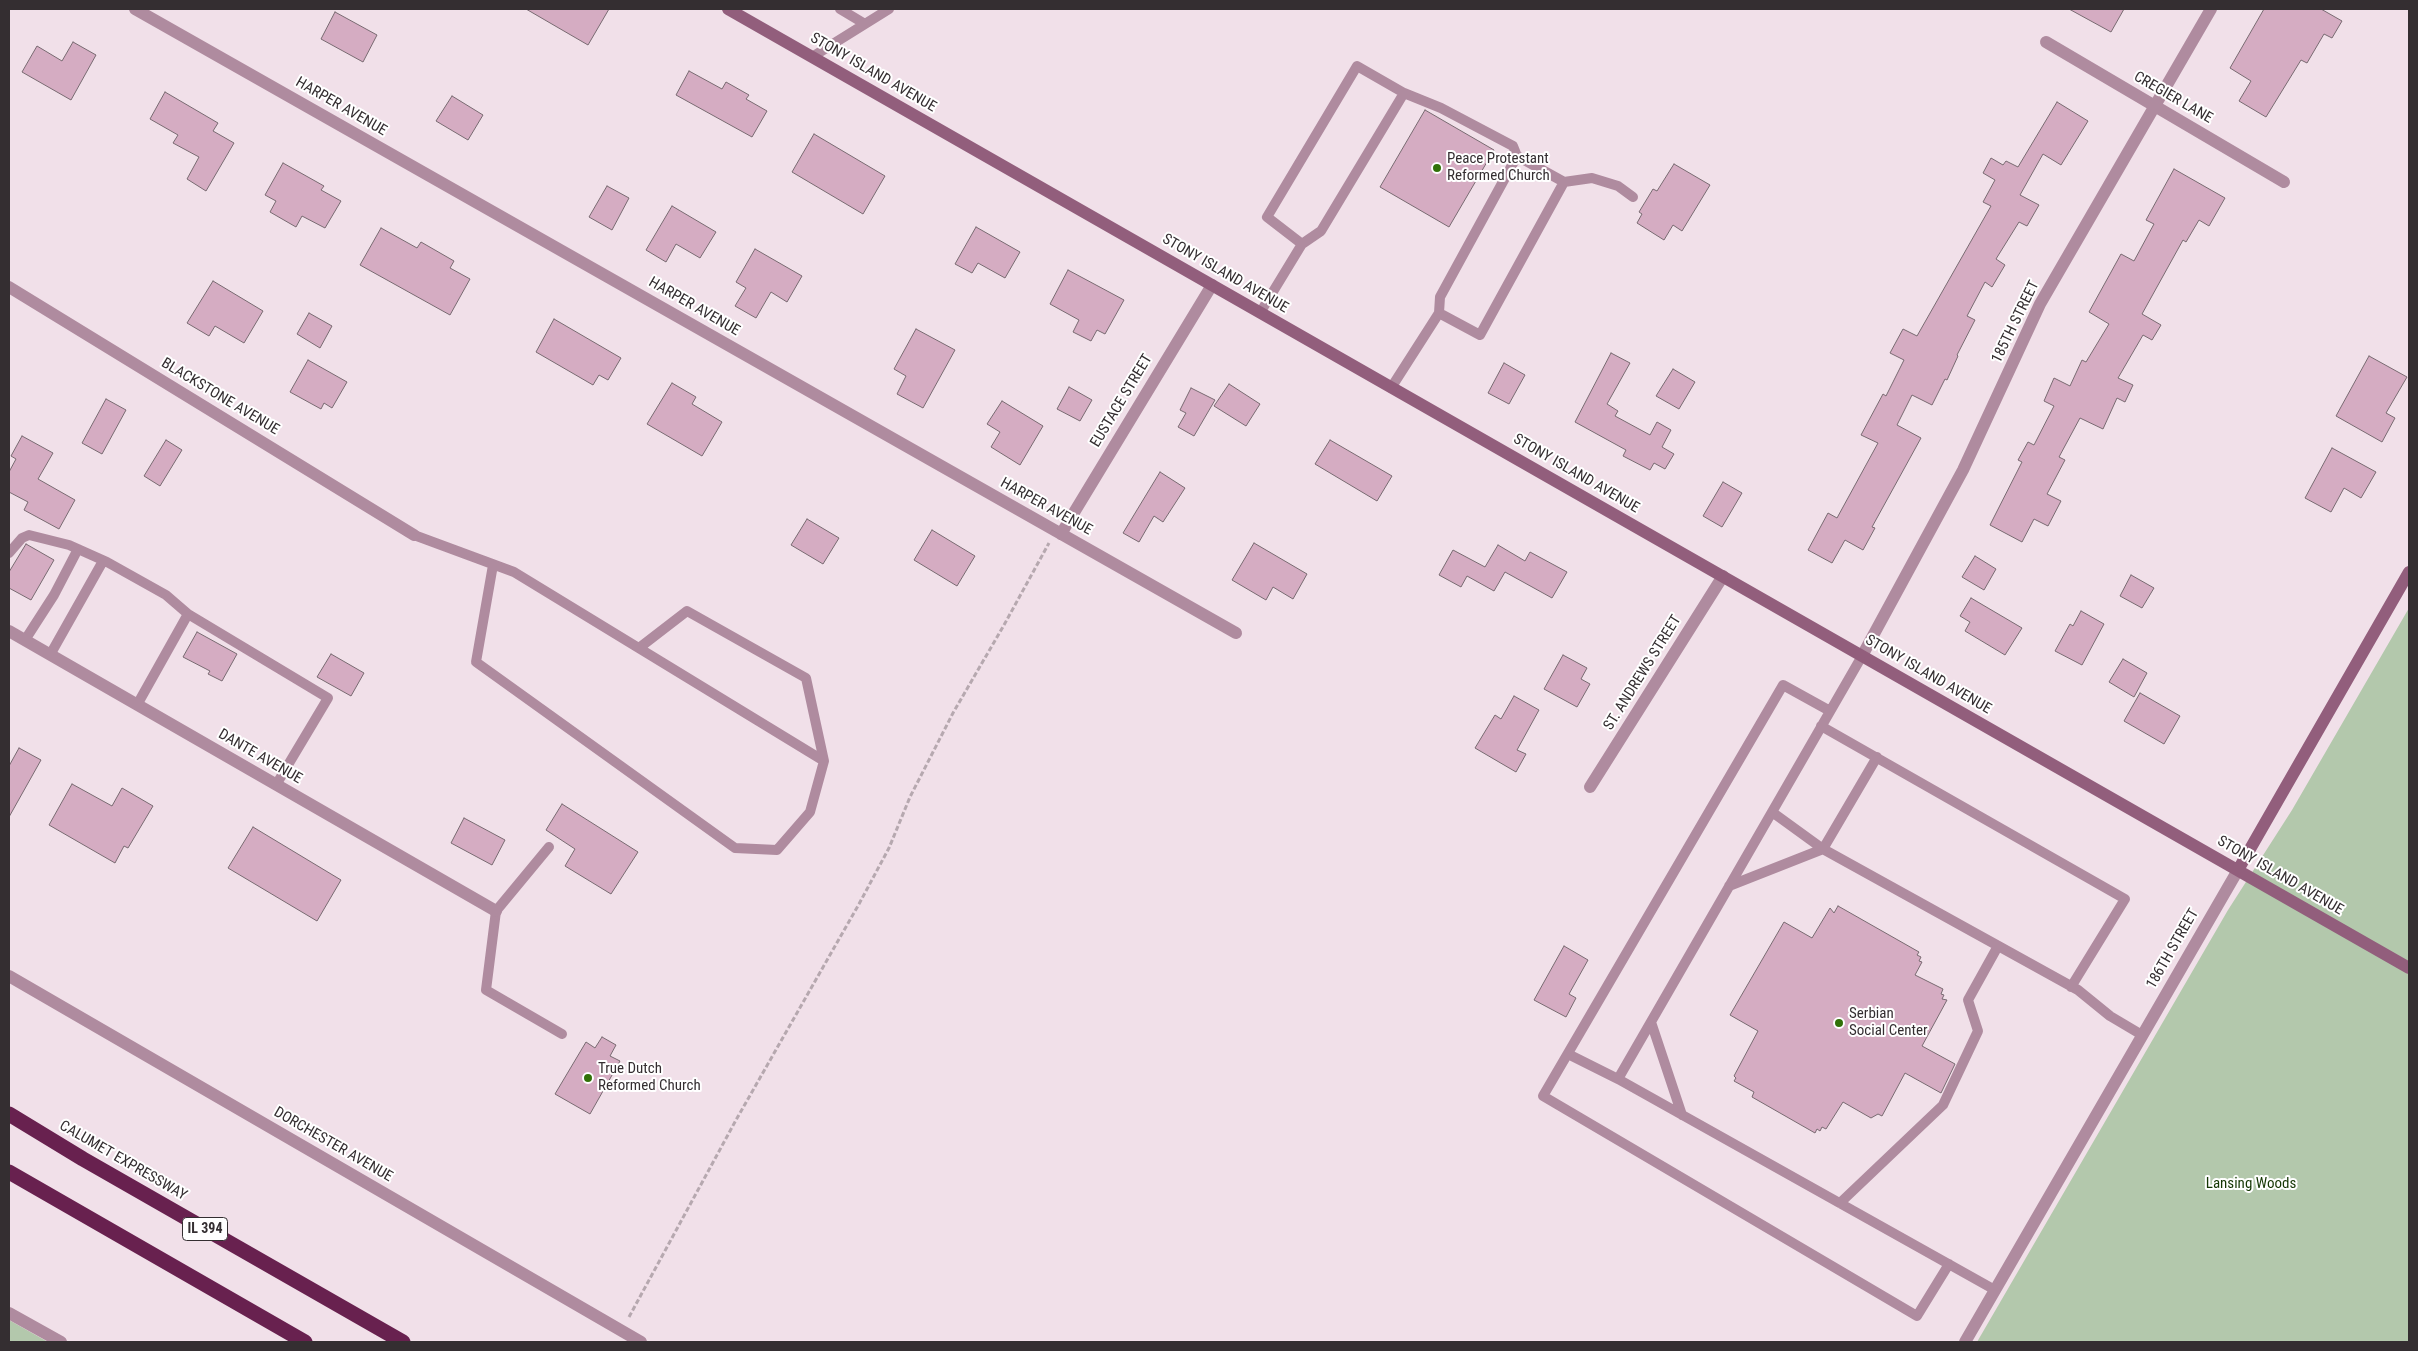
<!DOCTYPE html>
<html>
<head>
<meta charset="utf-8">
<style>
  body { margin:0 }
  #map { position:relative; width:2418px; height:1351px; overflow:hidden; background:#f1e0e9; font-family:"Roboto Condensed",sans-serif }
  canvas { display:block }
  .frame { position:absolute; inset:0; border:10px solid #342e31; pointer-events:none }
</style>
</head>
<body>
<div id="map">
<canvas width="2418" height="1351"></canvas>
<div class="frame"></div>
</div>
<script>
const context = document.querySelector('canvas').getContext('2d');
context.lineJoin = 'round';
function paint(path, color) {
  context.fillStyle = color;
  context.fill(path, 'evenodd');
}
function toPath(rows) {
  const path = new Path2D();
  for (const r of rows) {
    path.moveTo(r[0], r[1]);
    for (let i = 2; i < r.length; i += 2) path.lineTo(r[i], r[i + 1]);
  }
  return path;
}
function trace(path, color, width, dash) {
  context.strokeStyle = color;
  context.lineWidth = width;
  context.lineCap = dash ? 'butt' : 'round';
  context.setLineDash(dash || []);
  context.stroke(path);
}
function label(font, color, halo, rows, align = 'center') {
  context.font = font + ' "Roboto Condensed",sans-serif';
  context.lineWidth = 4;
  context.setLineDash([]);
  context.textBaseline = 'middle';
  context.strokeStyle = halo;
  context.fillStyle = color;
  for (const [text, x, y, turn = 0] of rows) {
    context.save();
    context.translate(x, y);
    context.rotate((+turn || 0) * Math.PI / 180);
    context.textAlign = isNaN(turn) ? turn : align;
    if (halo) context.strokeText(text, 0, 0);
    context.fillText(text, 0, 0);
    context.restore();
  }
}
paint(toPath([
  [2409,608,2409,1342,1977,1342,2228,910,2292,810],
  [9,1320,48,1342,9,1342]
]), '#b3c8ac');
const building = toPath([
  [526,9,609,9,588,45,526,9],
  [2069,9,2124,9,2111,32,2069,9],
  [2264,9,2321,9,2342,21,2332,38,2324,34,2307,63,2301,60,2266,117,2239,101,2251,81,2230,68,2264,9],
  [335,12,377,35,363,62,321,39,335,12],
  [73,42,96,55,71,100,22,72,37,46,62,61,73,42],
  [689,71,722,89,726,82,749,95,746,99,767,111,752,137,676,95,689,71],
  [165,92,218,123,213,131,234,143,206,191,187,179,199,157,173,143,178,135,150,119,165,92],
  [452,96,483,115,468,140,436,121,452,96],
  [2057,102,2088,121,2061,165,2043,154,2020,195,2039,205,2027,226,2019,222,1996,259,2005,265,1992,287,1985,282,1967,316,1975,320,1957,355,1958,356,1947,380,1945,379,1932,405,1912,395,1897,425,1921,438,1872,527,1875,528,1863,550,1845,540,1832,563,1808,550,1828,513,1837,518,1878,443,1861,435,1883,394,1886,396,1904,360,1890,353,1903,329,1917,336,1991,206,1983,202,1995,180,1983,173,1991,158,2003,165,2006,161,2018,167,2057,102],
  [1425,110,1494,150,1449,227,1380,187,1425,110],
  [814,134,885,176,863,214,792,172,814,134],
  [283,163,324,186,321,190,341,201,325,228,302,216,296,227,270,212,276,201,265,195,283,163],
  [1674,164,1710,185,1682,231,1673,225,1664,240,1637,223,1642,214,1639,212,1653,189,1657,191,1674,164],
  [2174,169,2225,198,2209,226,2199,220,2186,242,2183,240,2142,314,2161,325,2152,340,2143,335,2118,378,2133,385,2125,402,2117,398,2103,429,2080,418,2059,457,2065,460,2047,494,2061,501,2048,526,2034,519,2022,542,1990,525,2022,462,2018,460,2028,442,2034,445,2054,406,2044,401,2054,378,2070,386,2082,360,2086,362,2109,324,2089,312,2121,254,2134,261,2154,224,2146,220,2174,169],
  [607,186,629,198,612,230,589,217,607,186],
  [672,206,716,232,700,258,676,244,666,262,646,250,672,206],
  [976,227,1020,252,1005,278,978,263,972,273,955,264,976,227],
  [381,228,417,248,421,242,454,261,450,268,470,279,450,315,360,265,381,228],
  [755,249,802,276,787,302,771,292,756,318,735,306,746,288,736,282,755,249],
  [1068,270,1124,300,1105,334,1097,330,1091,341,1073,332,1079,320,1050,304,1068,270],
  [213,281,263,311,244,343,215,326,209,336,187,323,213,281],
  [309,313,332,326,320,348,297,334,309,313],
  [554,319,621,358,608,380,599,375,593,385,536,352,554,319],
  [916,329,955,350,923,408,897,394,906,376,894,369,916,329],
  [1611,353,1630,363,1607,404,1618,411,1615,416,1650,435,1657,422,1671,430,1662,447,1674,454,1665,469,1654,463,1650,470,1623,456,1626,450,1575,422,1611,353],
  [2369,356,2407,377,2386,413,2395,418,2382,442,2336,416,2369,356],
  [308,360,347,382,332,408,324,403,321,409,290,392,308,360],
  [1504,363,1525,375,1509,404,1488,393,1504,363],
  [1673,369,1695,382,1679,409,1656,396,1673,369],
  [672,383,696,397,692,404,722,422,702,456,647,424,672,383],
  [1229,384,1260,404,1246,426,1214,406,1229,384],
  [1069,387,1092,400,1080,421,1057,409,1069,387],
  [1191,388,1215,400,1194,436,1178,427,1186,413,1180,410,1191,388],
  [106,399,126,410,102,454,82,443,106,399],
  [1002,401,1043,426,1020,465,991,447,1000,432,987,424,1002,401],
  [22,436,53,453,38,479,75,500,59,529,24,510,28,502,9,492,9,472,16,459,11,456,22,436],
  [166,440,182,450,160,486,144,476,166,440],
  [1330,440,1392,476,1377,501,1315,464,1330,440],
  [2332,448,2376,472,2361,498,2344,488,2331,512,2305,498,2332,448],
  [1160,472,1185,488,1163,522,1154,516,1139,542,1123,533,1160,472],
  [1723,482,1742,493,1722,527,1703,516,1723,482],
  [807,519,839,538,823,564,791,545,807,519],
  [932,530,975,556,957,586,914,560,932,530],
  [1254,543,1307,574,1293,599,1273,587,1266,600,1232,580,1254,543],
  [26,544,54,560,31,600,9,588,9,572,26,544],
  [1498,545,1525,561,1530,552,1567,572,1552,598,1505,572,1494,591,1467,576,1461,587,1439,575,1453,550,1485,567,1498,545],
  [1975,556,1996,569,1984,590,1962,577,1975,556],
  [2131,575,2154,588,2142,608,2120,596,2131,575],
  [1971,598,2022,628,2005,655,1965,631,1970,622,1960,616,1971,598],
  [2081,611,2104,624,2082,665,2055,651,2070,624,2073,626,2081,611],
  [197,632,237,654,222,681,208,674,210,671,183,657,197,632],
  [331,654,364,673,351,696,317,677,331,654],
  [1563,655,1587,668,1581,679,1590,684,1577,707,1544,689,1563,655],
  [2123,659,2147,673,2134,697,2109,682,2123,659],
  [2140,693,2180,716,2164,744,2124,721,2140,693],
  [1514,696,1539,710,1517,750,1526,754,1516,772,1475,748,1495,715,1501,719,1514,696],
  [19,748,41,760,9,817,9,766,19,748],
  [72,784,112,806,122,788,153,806,128,848,124,846,115,863,49,825,72,784],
  [562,804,638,852,611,894,565,866,575,849,546,830,562,804],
  [464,818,505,840,492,865,451,843,464,818],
  [253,827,341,880,317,921,228,868,253,827],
  [1838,906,1919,952,1917,955,1921,957,1919,961,1922,962,1915,975,1943,989,1941,994,1944,995,1942,999,1947,1000,1922,1046,1955,1064,1941,1093,1905,1073,1882,1116,1878,1114,1871,1118,1843,1102,1826,1129,1822,1127,1820,1131,1817,1129,1815,1133,1752,1097,1754,1092,1734,1081,1736,1078,1734,1076,1758,1031,1730,1015,1784,922,1812,938,1830,908,1834,913,1838,906],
  [1564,946,1588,960,1569,994,1576,998,1566,1017,1534,1000,1564,946],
  [602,1037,616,1045,610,1056,620,1061,590,1114,555,1094,586,1042,595,1048,602,1037]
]);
paint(building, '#d5acc2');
trace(building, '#786a71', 1);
trace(toPath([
  [629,1317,736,1120,859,904,889,848,910,797,953,713,1004,625,1049,543]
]), '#b6a8af', 3, [5, 2.5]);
trace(toPath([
  [840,9,865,24],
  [812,57,889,9],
  [1564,182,1592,178,1618,186,1633,197],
  [1302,244,1267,217,1357,66,1404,93,1441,108,1513,146,1517,156,1564,182,1480,335,1439,313],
  [1260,313,1302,244,1321,231,1404,93],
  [1391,388,1439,313,1440,297,1517,156],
  [414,535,514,572,824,761],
  [9,553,22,538,29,535,69,545,107,562,166,595,188,614],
  [493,565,476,662,735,848,777,850,810,812,824,761,806,678,687,611,639,648],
  [25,640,54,595,78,549],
  [50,655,103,561],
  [137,705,188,614,328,698,276,785],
  [1830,711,1783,685,1543,1096,1917,1316,1949,1264],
  [1821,726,2125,899,2071,987],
  [1772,812,1823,849,1877,757],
  [549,847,496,911,486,990,562,1034],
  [1729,886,1823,849,2078,990,2110,1016,2142,1035],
  [1651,1022,1682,1115],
  [1568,1054,1618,1079,1862,656],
  [1618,1079,1995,1290],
  [1840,1203,1943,1105,1978,1031,1968,1000,1998,946]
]), '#af8b9f', 10);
trace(toPath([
  [135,9,1236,633],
  [2046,42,2284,182],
  [9,287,414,535],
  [1061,534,1212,285],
  [9,631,496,911],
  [1862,656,1963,470,2040,304,2211,9],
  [1590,787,1723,576],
  [9,976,641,1342],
  [9,1313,61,1342],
  [1965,1342,2238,870]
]), '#af8b9f', 12);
trace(toPath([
  [728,9,2409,968],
  [2238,870,2409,572]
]), '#925e7c', 12);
trace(toPath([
  [9,1114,83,1159,403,1342],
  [9,1172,305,1342]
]), '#68214f', 15);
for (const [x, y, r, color] of [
  [1437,168,5,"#317108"],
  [1839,1023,5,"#317108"],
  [588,1078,5,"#317108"]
]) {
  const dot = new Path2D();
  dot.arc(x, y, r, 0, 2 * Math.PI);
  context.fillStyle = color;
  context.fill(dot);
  trace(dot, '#fff', 2);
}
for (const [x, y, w] of [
  [205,1229,45]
]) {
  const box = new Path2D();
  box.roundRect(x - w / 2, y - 11.5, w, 23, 4);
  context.fillStyle = '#fff';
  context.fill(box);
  trace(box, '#342e31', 1);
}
label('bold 14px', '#342e31', null, [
  ["IL 394",205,1229]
]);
label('15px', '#342e31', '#fff', [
  ["STONY ISLAND AVENUE",873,73,30],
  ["CREGIER LANE",2173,98,30],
  ["HARPER AVENUE",341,107,30],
  ["STONY ISLAND AVENUE",1225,274,30],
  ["HARPER AVENUE",694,307,30],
  ["185TH STREET",2016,322,-64],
  ["BLACKSTONE AVENUE",220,397,31],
  ["EUSTACE STREET",1122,401,-59],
  ["STONY ISLAND AVENUE",1576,474,30],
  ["HARPER AVENUE",1046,507,29],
  ["ST. ANDREWS STREET",1643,673,-58],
  ["STONY ISLAND AVENUE",1928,675,30],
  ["DANTE AVENUE",260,757,30],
  ["STONY ISLAND AVENUE",2280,876,30],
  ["186TH STREET",2173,949,-60],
  ["DORCHESTER AVENUE",333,1145,30],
  ["CALUMET EXPRESSWAY",123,1161,30]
]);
label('15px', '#342e31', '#fff', [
  ["Peace Protestant",1447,159],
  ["Reformed Church",1447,176],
  ["Serbian",1849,1014],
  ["Social Center",1849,1031],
  ["True Dutch",598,1069],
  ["Reformed Church",598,1086]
], 'left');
label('15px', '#143603', '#fff', [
  ["Lansing Woods",2251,1184]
]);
</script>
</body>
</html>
